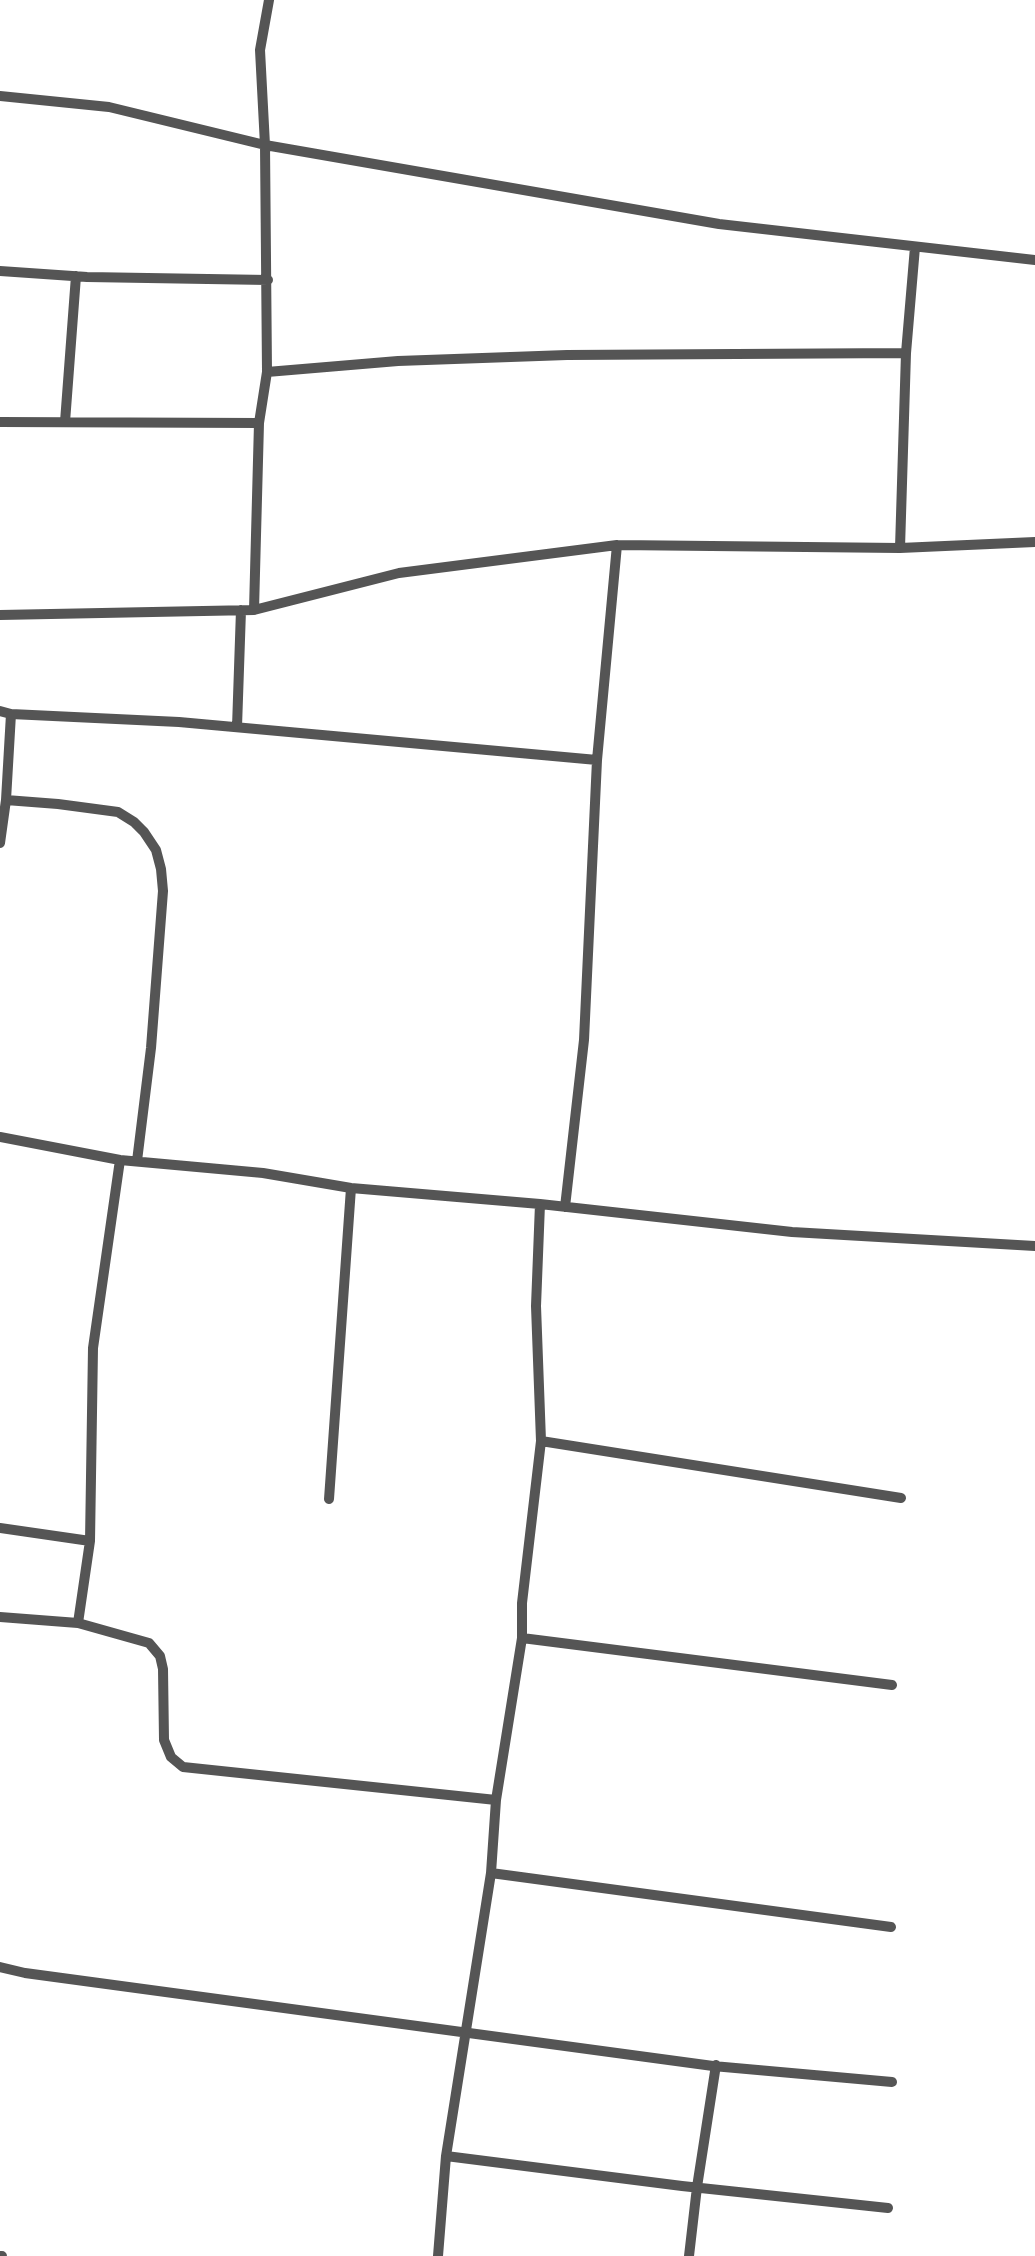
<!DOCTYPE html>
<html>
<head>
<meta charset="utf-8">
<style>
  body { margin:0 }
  canvas { display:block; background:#fff }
</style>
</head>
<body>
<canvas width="1035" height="2256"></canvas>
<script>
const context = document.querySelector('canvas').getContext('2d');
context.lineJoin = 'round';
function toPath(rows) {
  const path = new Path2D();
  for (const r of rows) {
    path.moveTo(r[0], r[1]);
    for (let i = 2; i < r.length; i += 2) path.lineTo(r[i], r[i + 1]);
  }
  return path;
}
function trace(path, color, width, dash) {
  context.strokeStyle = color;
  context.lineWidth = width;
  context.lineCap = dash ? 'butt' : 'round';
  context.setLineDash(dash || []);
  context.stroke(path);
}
trace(toPath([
  [0,96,109,107,265,145,719,224,1035,260],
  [0,271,87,277,268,280],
  [267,372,398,361,567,355,906,353],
  [0,422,259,423],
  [65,422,76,276],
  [900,548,906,353,915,247],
  [254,610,259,423,267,372,265,145,260,50,269,0],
  [0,615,254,610,399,573,617,545,900,548,1035,542],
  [0,711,11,714,179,722,597,760],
  [237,727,241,610],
  [6,800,58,804,118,812,134,822,144,832,156,850,161,869,163,891,151,1048,137,1161],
  [0,843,6,800,11,714],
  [0,1137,120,1160,263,1173,351,1188,540,1204,792,1232,1035,1246],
  [565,1207,584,1040,597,760,617,545],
  [541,1441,901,1498],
  [329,1499,351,1188],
  [0,1528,90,1541],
  [0,1617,78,1623,149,1643,160,1656,163,1669,164,1740,171,1757,183,1767,496,1800],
  [78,1623,90,1541,93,1348,120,1160],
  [522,1638,892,1685],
  [491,1873,891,1927],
  [0,1967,25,1973,713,2066,892,2082],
  [446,2156,682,2186,888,2208],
  [0,2256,2,2256],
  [438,2256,446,2156,491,1873,496,1800,522,1638,522,1603,541,1441,536,1306,540,1204],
  [689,2256,697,2187,716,2065]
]), '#555', 10);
</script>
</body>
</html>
